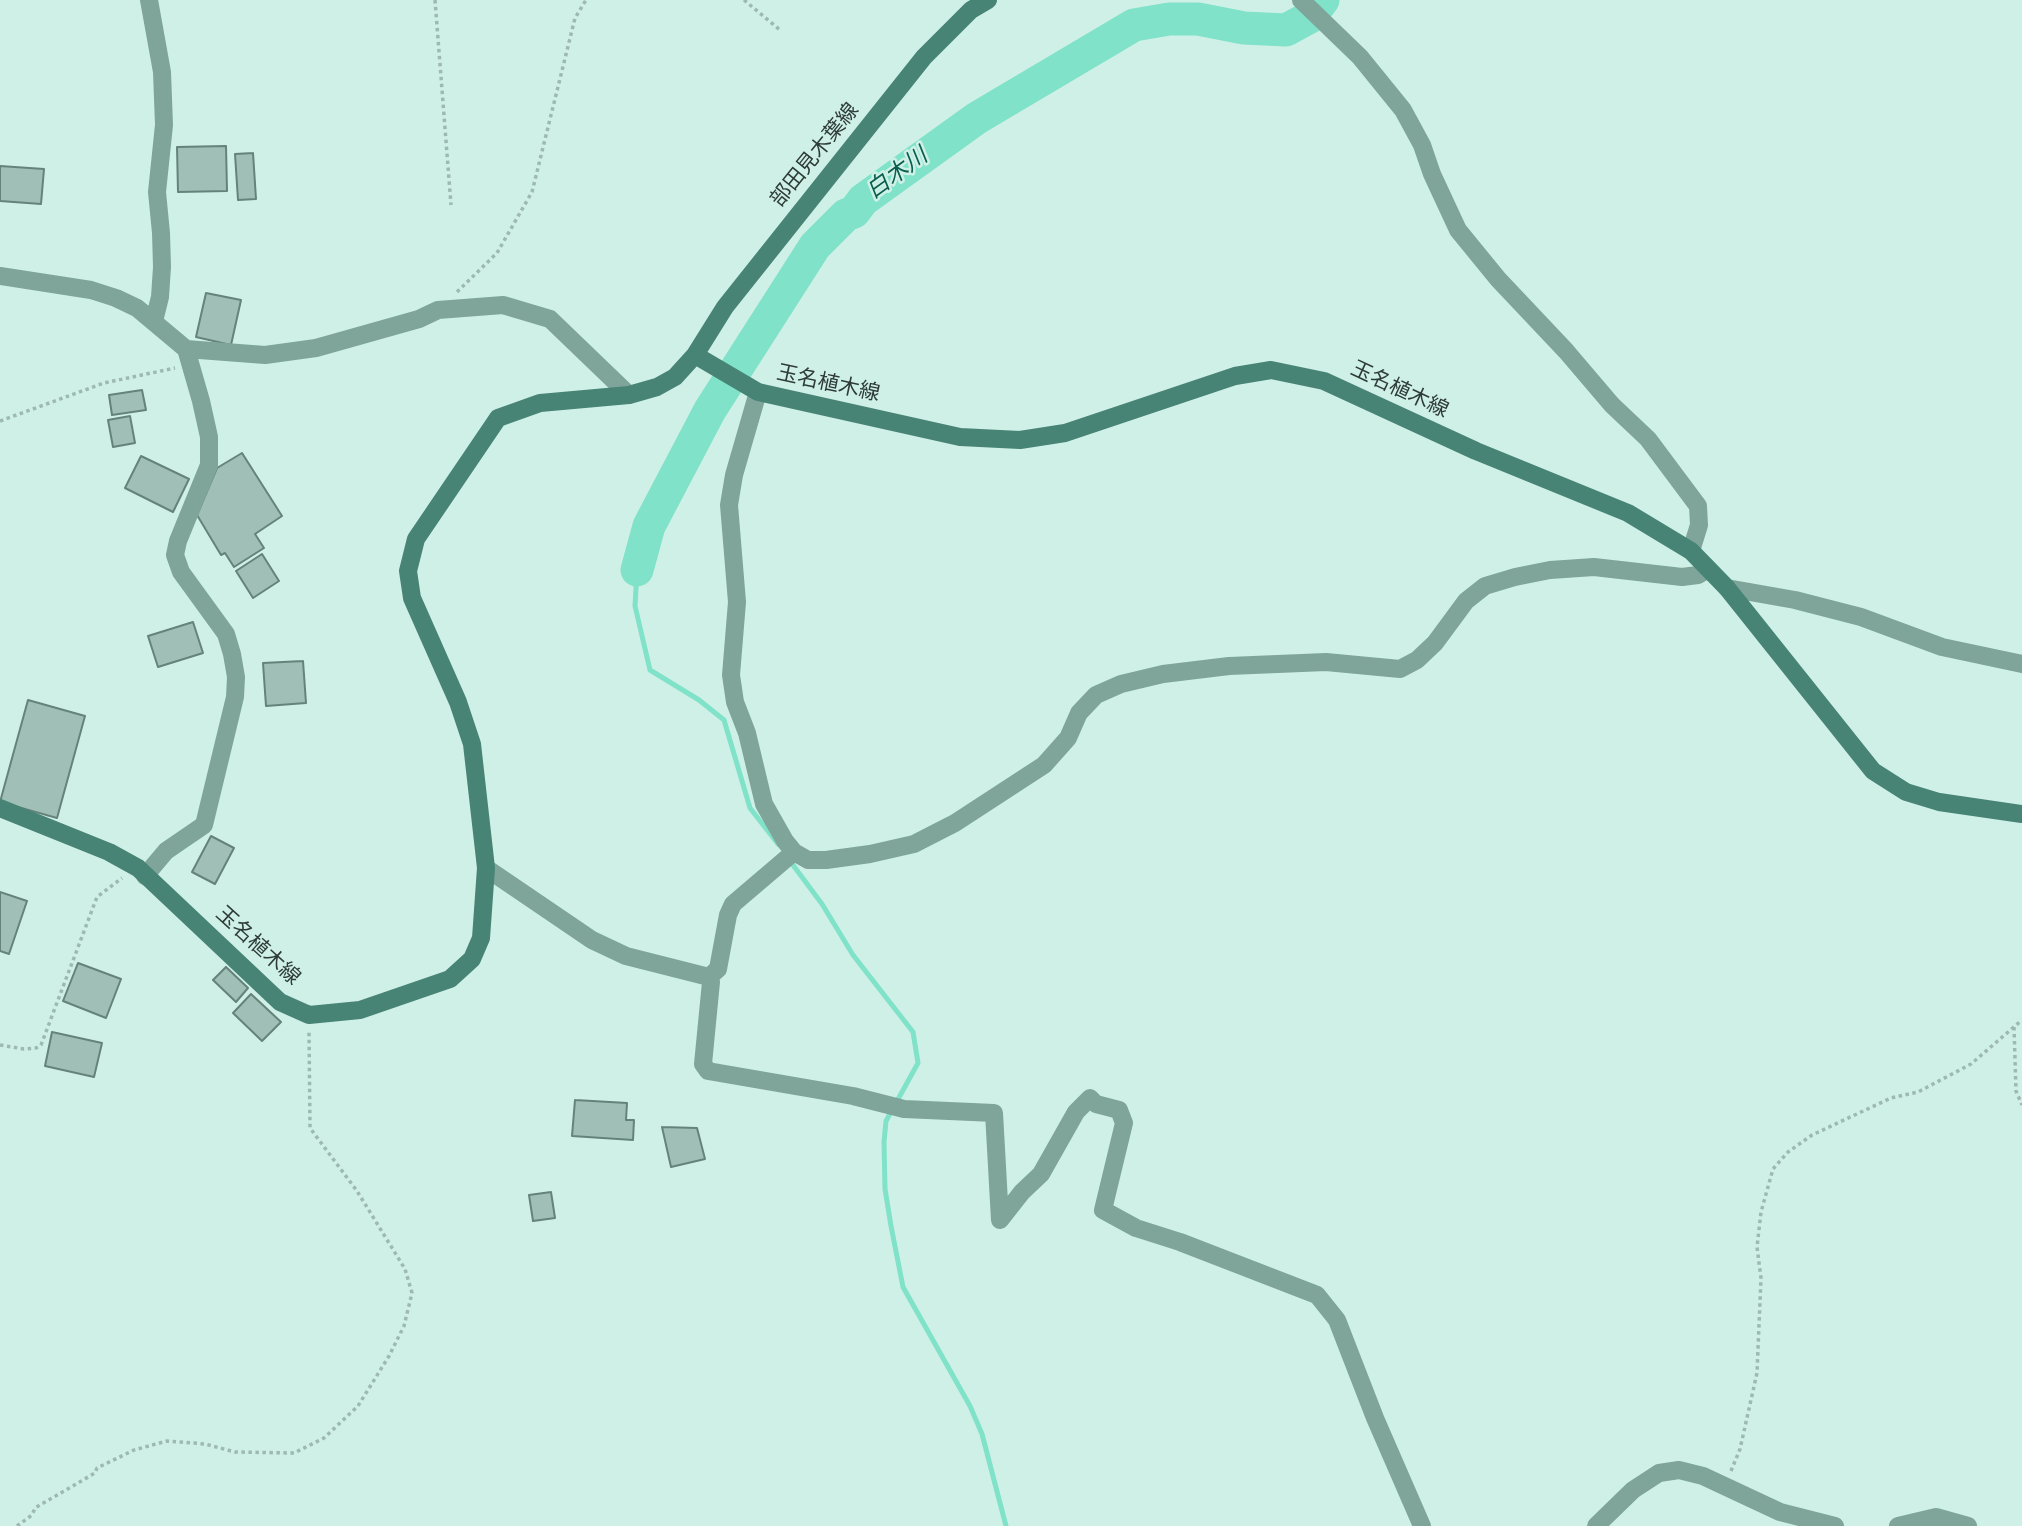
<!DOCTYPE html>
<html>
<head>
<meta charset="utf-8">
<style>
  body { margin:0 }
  canvas { display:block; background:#cff0e6 }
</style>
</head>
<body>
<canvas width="2022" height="1526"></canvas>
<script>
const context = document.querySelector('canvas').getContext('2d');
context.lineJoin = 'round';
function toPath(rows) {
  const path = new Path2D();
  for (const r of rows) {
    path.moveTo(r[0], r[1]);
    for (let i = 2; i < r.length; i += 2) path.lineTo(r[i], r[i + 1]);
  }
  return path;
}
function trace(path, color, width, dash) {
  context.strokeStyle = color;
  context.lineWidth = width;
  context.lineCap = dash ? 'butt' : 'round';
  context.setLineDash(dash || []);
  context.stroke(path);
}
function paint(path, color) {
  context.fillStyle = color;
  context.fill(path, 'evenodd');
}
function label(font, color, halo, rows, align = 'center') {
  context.font = font + ' "Source Sans 3","Noto Sans JP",sans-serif';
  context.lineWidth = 5;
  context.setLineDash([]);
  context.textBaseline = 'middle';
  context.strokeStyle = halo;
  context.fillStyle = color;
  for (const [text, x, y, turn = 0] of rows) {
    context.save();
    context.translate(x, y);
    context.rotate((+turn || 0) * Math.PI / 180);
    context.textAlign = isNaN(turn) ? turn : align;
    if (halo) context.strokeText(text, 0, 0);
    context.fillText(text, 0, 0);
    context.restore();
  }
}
trace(toPath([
  [637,570,635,606,650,670,699,700,724,720,750,808,778,844],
  [790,861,822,904,853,955,913,1032,918,1063,886,1121,884,1142,885,1189,891,1226,903,1287,970,1406,982,1434,1006,1526]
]), '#80e2c9', 5);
trace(toPath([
  [637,570,649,526,710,410,815,246,846,215,854,212,863,200,977,118,1134,25,1169,19,1198,19,1244,28,1286,30,1310,17,1323,0]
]), '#80e2c9', 33);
const building = toPath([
  [226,146,227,191,178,192,177,147,226,146],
  [253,153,256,199,238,200,235,154,253,153],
  [0,166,44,169,41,204,0,201,0,166],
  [206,293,241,300,231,345,196,337,206,293],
  [142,390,146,410,112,415,109,395,142,390],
  [130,416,135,443,113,447,108,420,130,416],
  [242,453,282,516,255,534,264,548,234,567,225,553,221,555,197,515,217,468,242,453],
  [141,456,189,479,173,512,125,488,141,456],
  [262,554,279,581,253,598,236,571,262,554],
  [193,622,203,653,158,667,148,636,193,622],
  [303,661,306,703,266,706,263,663,303,661],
  [28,700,85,716,57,818,0,802,28,700],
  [211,836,234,848,215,884,192,872,211,836],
  [0,892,27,901,9,954,0,951,0,892],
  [78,963,121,979,106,1018,63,1001,78,963],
  [226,967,248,988,236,1002,213,980,226,967],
  [251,994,281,1022,262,1041,233,1013,251,994],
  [52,1032,102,1043,94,1077,45,1066,52,1032],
  [575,1100,627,1103,626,1120,634,1120,633,1140,572,1136,575,1100],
  [662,1127,697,1128,705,1159,671,1167,662,1127],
  [551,1192,555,1218,533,1221,529,1195,551,1192]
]);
paint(building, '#a0c0b7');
trace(building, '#65837a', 2);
trace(toPath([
  [435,0,451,205],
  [744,0,780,30],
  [457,292,497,253,532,192,575,18,586,0],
  [0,421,104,383,175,368],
  [2014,1027,2016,1091,2022,1105],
  [0,1045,24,1049,36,1048,41,1045,97,897,122,878],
  [1731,1471,1740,1449,1757,1373,1761,1278,1757,1247,1761,1212,1773,1169,1788,1152,1812,1135,1891,1098,1918,1092,1971,1064,2022,1020],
  [17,1526,32,1515,35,1508,95,1473,97,1468,134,1450,167,1441,205,1444,235,1452,294,1453,324,1438,358,1406,389,1356,404,1326,412,1293,405,1269,357,1191,310,1128,309,1031]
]), '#9eb9b1', 3.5, [3.5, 3.5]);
trace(toPath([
  [149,0,162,72,164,125,157,192,161,233,162,267,160,297,154,321],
  [1301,0,1360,57,1403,110,1422,145,1432,174,1458,230,1498,279,1566,351,1612,405,1648,439,1698,506,1699,525,1691,551],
  [0,276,91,290,116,298,137,308,186,349,201,401,209,437,209,465,178,541,175,555,181,572,226,634,232,654,236,677,235,697,204,825,166,851,145,876],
  [186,349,265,355,316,348,419,319,438,310,503,305,550,319,629,395],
  [758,392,734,475,729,505,737,602,731,675,735,702,747,733,764,804,785,841,794,852,808,860,826,860,870,854,914,844,955,823,1044,765,1068,738,1079,713,1096,695,1121,684,1163,674,1229,666,1326,662,1400,669,1417,660,1435,643,1466,601,1485,586,1515,577,1550,570,1594,567,1682,577,1698,575,1708,569],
  [1727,588,1795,600,1861,617,1942,647,2022,664],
  [486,868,592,940,626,956,709,977,711,982,703,1064,708,1071,853,1096,904,1109,994,1113,1000,1220,1022,1192,1041,1174,1076,1112,1090,1098,1096,1104,1119,1110,1124,1123,1103,1210,1136,1228,1180,1242,1317,1295,1337,1320,1375,1418,1422,1526],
  [709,977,718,969,728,915,733,904,794,852],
  [1596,1526,1633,1490,1659,1473,1679,1470,1703,1476,1780,1512,1835,1526],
  [1898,1526,1936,1517,1968,1526]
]), '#7fa59a', 18);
trace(toPath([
  [695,355,758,392,960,437,1020,440,1065,433,1235,376,1271,370,1324,381,1476,451,1628,513,1691,551,1727,588,1873,771,1906,792,1939,802,2022,814],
  [0,808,109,852,138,868,280,1002,309,1015,360,1010,450,979,472,959,481,938,486,868,472,744,458,702,412,598,408,571,416,539,498,418,540,403,629,395,657,387,675,377,695,355,725,307,924,57,971,10,988,0]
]), '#488475', 18);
label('21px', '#2e3b37', '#cff0e6', [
  ["部田見木葉線",816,156,-51],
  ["玉名植木線",828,385,12],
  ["玉名植木線",1399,391,25],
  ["玉名植木線",257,947,42]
]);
label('italic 23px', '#0a5e4e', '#cff0e6', [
  ["白木川",898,175,-36]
]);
</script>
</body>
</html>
